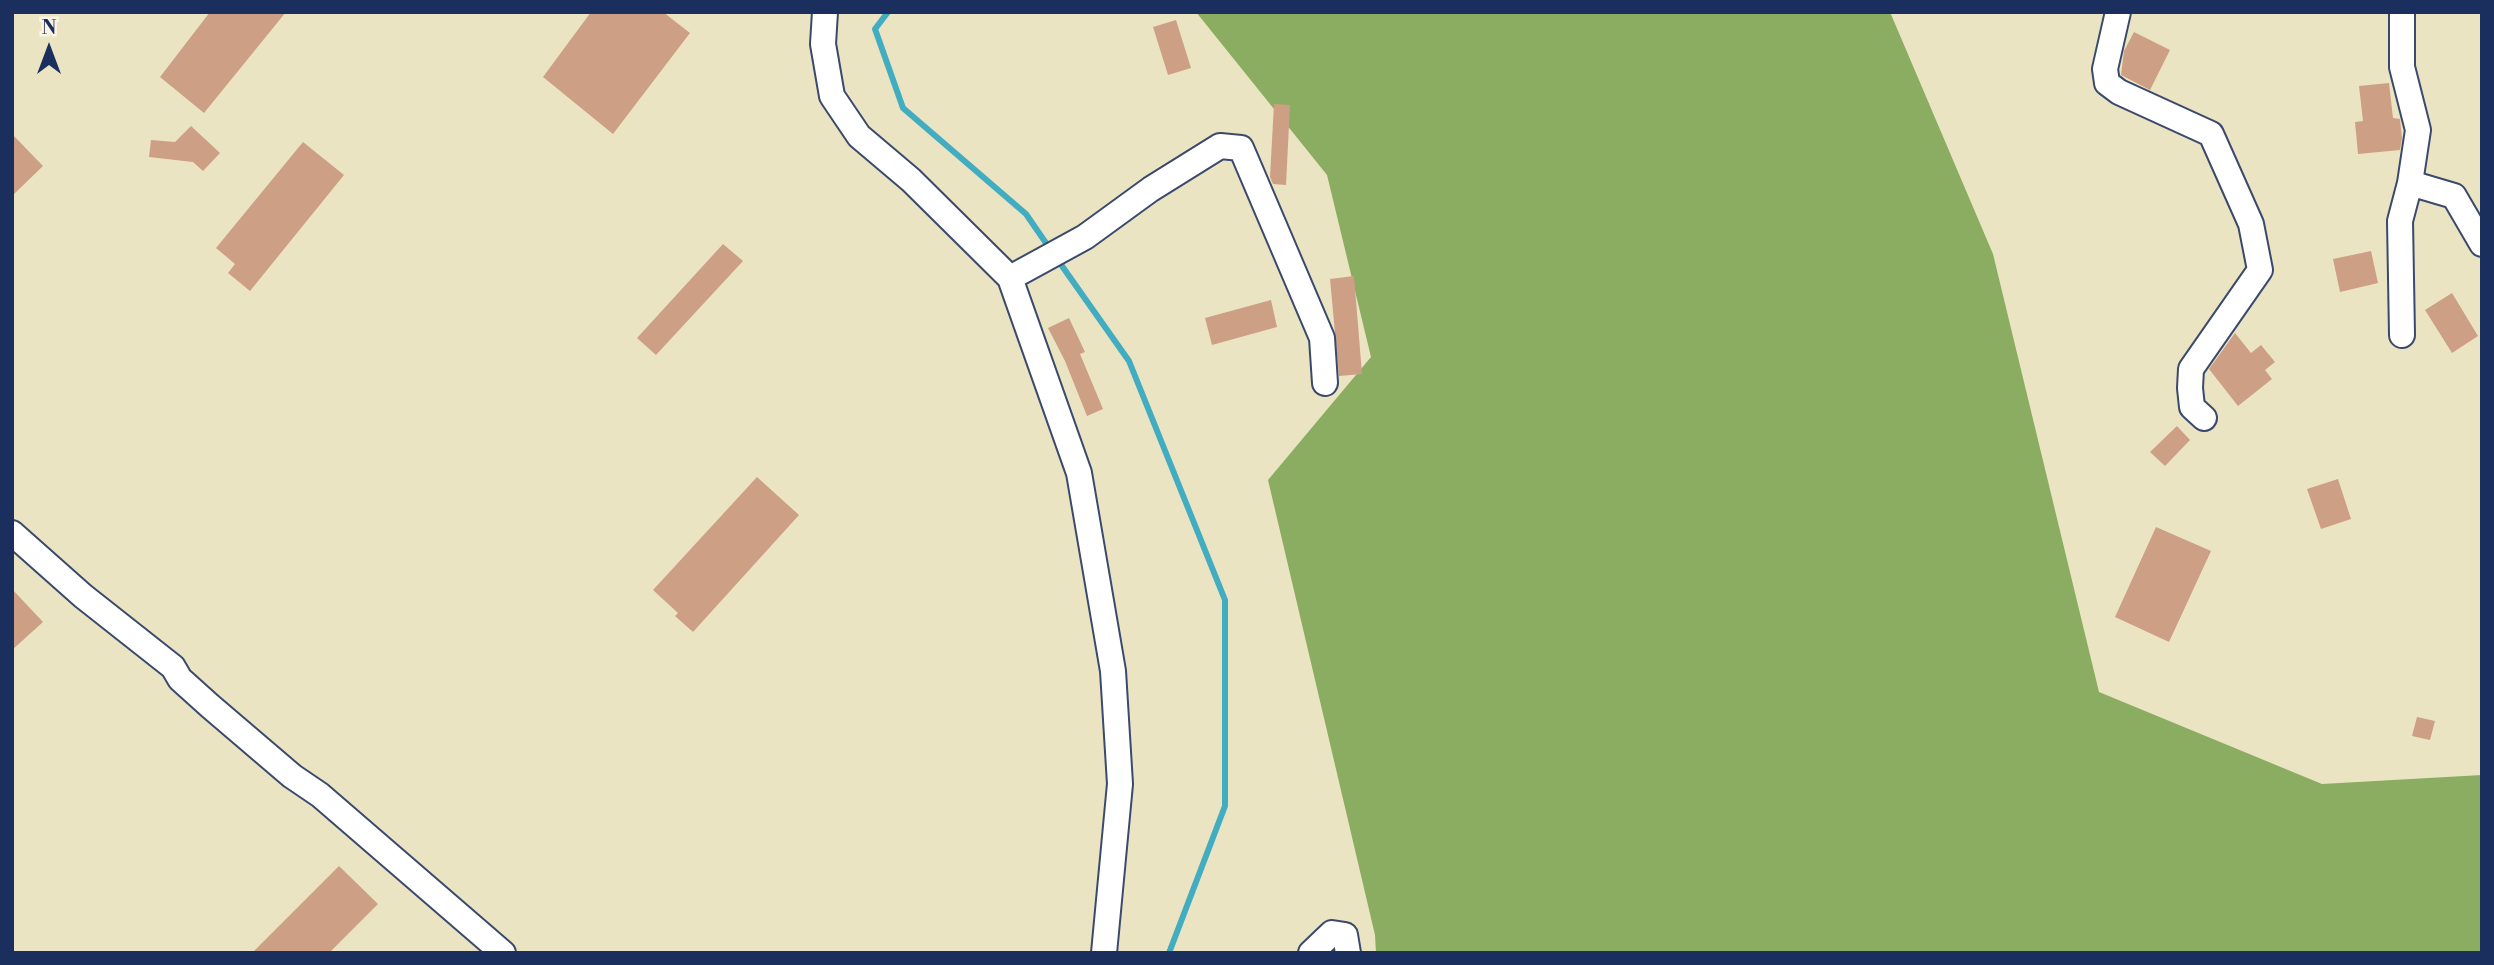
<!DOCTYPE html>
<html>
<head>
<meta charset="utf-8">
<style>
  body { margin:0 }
  #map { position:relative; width:2494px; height:965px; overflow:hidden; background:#ebe4c3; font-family:"Libre Bodoni",serif }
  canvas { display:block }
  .frame { position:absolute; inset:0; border:14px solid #1b2f5e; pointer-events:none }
  .north { position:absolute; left:14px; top:14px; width:70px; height:70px; -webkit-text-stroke:5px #fcf5e5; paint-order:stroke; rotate:0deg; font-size:19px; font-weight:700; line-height:28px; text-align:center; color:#1b2f5e }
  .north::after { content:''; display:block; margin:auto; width:24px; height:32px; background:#1b2f5e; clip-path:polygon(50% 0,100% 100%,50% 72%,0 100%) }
</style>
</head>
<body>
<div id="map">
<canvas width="2494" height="965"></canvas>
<div class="frame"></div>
<div class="north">N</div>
</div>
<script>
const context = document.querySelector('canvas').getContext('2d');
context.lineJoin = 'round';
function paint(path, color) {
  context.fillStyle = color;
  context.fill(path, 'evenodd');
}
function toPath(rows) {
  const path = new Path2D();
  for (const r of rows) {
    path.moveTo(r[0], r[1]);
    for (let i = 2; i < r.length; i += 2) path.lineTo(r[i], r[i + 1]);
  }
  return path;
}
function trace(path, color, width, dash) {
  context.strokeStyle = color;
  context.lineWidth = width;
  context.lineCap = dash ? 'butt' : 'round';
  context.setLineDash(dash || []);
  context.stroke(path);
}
paint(toPath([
  [1196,12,1890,12,1993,254,2099,692,2322,784,2482,775,2482,953,1376,953,1375,935,1268,480,1371,357,1327,175]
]), '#8aad62');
trace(toPath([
  [888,12,875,29,903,108,1026,214,1048,246],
  [1062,266,1129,361,1225,600,1225,806,1169,953]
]), '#42acc1', 6);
paint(toPath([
  [210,12,286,12,204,113,160,77],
  [591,12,663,12,690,33,613,134,543,77],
  [1176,20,1191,68,1168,75,1153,27],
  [2134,32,2170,50,2150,90,2121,75,2124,51],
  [2389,83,2393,118,2400,119,2402,138,2400,150,2358,154,2355,122,2363,121,2359,86],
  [1274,104,1290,105,1286,185,1273,184,1270,177],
  [191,126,220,153,203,171,193,162,149,157,151,140,175,142],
  [12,134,43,166,12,196],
  [303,142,344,175,250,291,228,273,235,264,216,248],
  [723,244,743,261,656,355,637,338],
  [2371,251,2378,283,2340,292,2333,259],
  [1354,276,1362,374,1339,376,1330,279],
  [2452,293,2478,336,2452,353,2425,310],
  [1271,300,1277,327,1212,345,1205,318],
  [1069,318,1085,352,1080,354,1103,409,1087,416,1065,361,1048,328],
  [2235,333,2251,353,2261,345,2275,362,2265,370,2272,379,2238,406,2209,369],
  [2177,426,2190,440,2165,466,2150,452],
  [757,477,799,515,693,632,675,616,678,613,653,590],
  [2338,479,2351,519,2321,529,2307,489],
  [2156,527,2211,551,2169,642,2115,617],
  [12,589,43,622,12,650],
  [2417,717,2435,721,2430,740,2412,736],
  [339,866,378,904,329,953,252,953]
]), '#cd9f85');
const minor = toPath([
  [825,12,823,44,832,96,859,136,911,180,1010,278,1079,473,1113,671,1120,784,1104,953],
  [2118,12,2105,69,2107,83,2119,92,2211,134,2251,224,2260,270,2191,369,2190,388,2192,407,2204,418],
  [2402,12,2402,67,2418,130,2410,183,2400,221,2402,335],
  [2410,183,2454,196,2482,244],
  [1010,278,1085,237,1151,189,1220,146,1241,148,1322,338,1325,383],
  [12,533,83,596,173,667,180,679,210,706,292,776,320,795,503,953],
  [1311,953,1332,933,1345,935,1348,953]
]);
trace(minor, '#3a4a6d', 28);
trace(minor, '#fff', 24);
</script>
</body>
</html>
